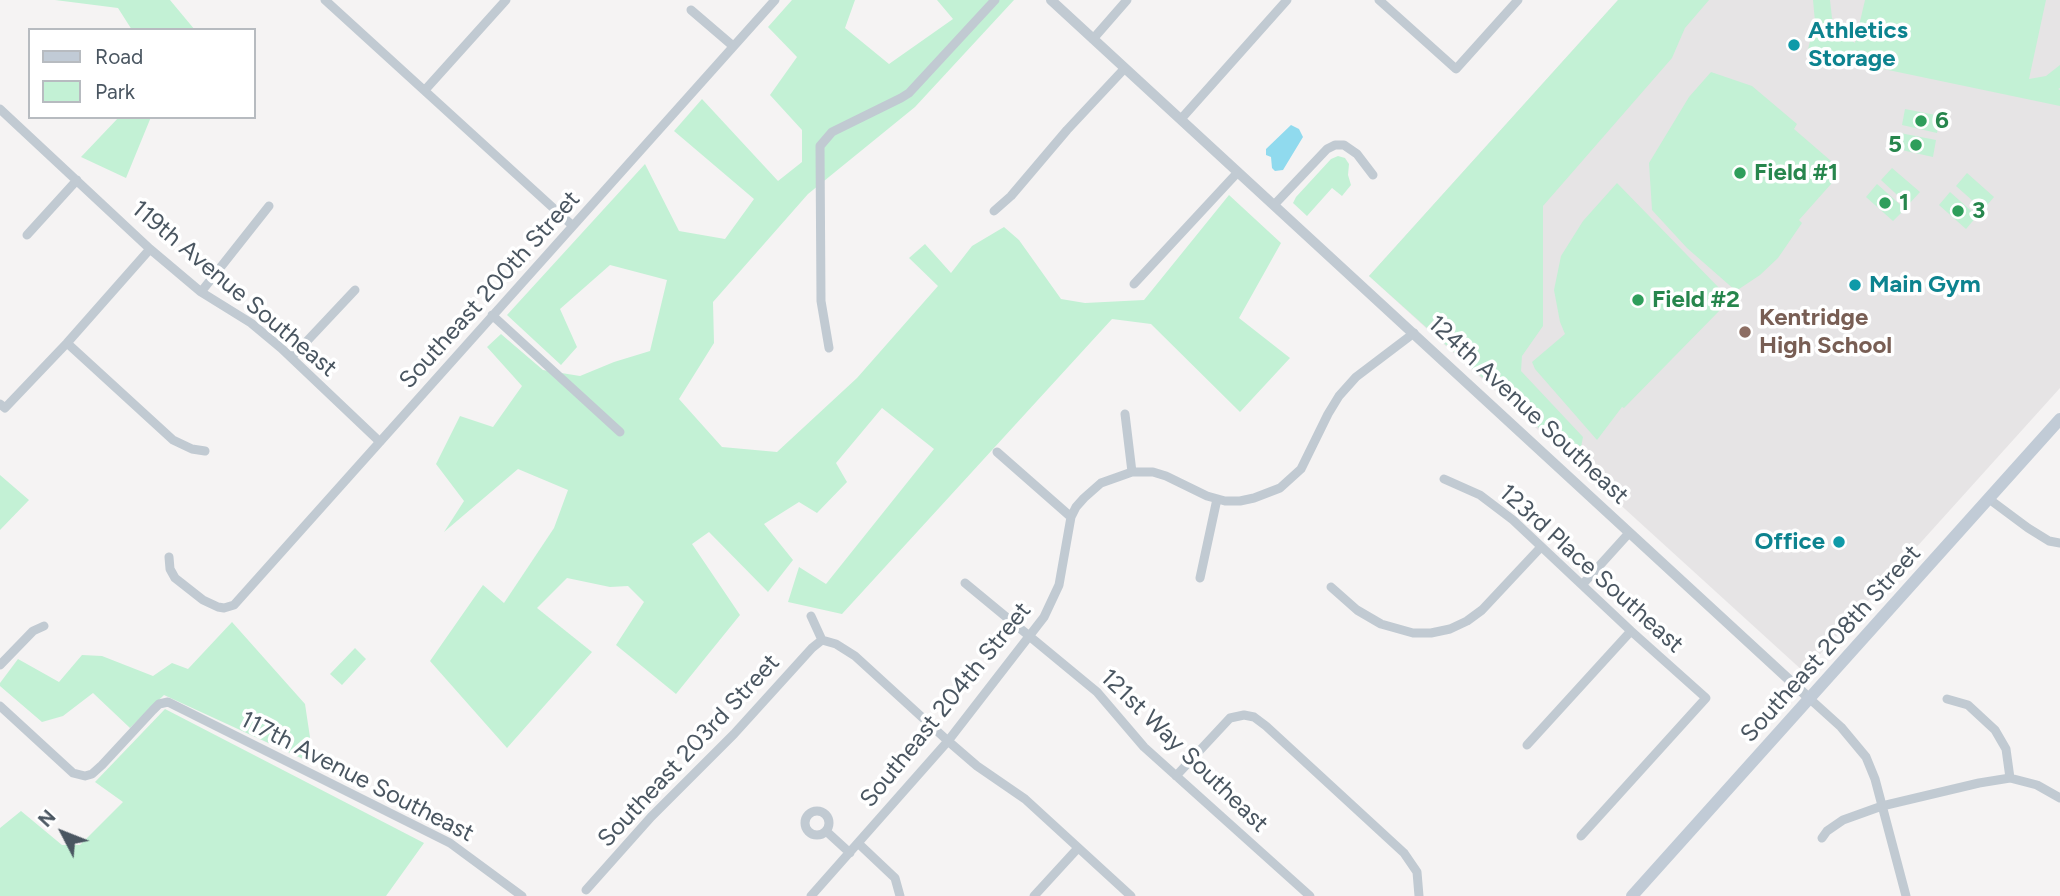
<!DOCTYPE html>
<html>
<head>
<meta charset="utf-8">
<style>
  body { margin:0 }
  #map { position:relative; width:2060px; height:896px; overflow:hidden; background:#f5f3f3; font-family:Figtree,sans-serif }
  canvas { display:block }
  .legend { position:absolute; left:28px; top:28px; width:228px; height:91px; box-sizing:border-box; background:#fff; border:2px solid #b7bbc0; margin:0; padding:9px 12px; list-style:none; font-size:21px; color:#4a5661 }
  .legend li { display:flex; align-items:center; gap:14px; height:35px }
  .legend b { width:35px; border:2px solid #b7bbc0 }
  .north { position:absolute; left:28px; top:798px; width:70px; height:70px; -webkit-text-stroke:5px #fff; paint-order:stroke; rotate:312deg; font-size:19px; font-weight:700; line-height:28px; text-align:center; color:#4a5661 }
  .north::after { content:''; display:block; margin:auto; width:24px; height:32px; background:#4a5661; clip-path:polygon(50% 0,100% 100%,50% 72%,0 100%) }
</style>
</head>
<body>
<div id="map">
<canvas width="2060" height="896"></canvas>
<ul class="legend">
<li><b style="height:9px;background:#c1cbd6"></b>Road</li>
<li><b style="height:19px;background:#c3f1d5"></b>Park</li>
</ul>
<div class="north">N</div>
</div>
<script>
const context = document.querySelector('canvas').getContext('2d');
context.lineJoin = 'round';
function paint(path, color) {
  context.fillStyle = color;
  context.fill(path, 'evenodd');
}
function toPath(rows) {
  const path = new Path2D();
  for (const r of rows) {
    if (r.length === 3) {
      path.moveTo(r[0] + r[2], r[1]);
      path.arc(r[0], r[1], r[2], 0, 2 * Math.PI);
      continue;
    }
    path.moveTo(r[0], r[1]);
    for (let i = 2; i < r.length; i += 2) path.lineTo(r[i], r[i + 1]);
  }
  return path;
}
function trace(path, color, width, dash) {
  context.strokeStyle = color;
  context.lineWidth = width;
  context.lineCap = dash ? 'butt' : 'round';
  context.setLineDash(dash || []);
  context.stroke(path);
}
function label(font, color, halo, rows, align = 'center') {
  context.font = font + ' Figtree,sans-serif';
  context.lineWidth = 7;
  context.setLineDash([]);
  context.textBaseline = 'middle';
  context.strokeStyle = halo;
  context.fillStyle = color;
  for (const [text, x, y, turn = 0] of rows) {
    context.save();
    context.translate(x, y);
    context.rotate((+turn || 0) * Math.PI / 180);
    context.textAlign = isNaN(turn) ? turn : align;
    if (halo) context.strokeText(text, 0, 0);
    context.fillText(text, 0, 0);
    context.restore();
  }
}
paint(toPath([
  [1618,0,2060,0,2060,388,1804,672,1369,276]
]), '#e6e4e5');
paint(toPath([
  [55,0,170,0,195,30,132,30,118,8],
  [792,0,855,0,845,28,889,64,953,19,937,0,1014,0,915,107,808,194,713,302,714,343,679,399,722,447,777,452,857,378,938,286,909,258,925,244,951,273,972,246,1004,227,1019,240,1061,299,1085,303,1144,300,1229,195,1281,243,1239,318,1290,358,1240,412,1151,324,1112,319,842,614,788,602,799,567,826,584,934,449,882,408,836,463,847,482,817,513,799,502,764,524,793,560,768,592,709,532,692,544,740,615,676,694,616,645,644,602,628,586,610,587,567,578,537,608,592,652,507,748,430,661,483,585,504,603,554,528,568,490,518,469,444,532,464,501,436,464,460,416,493,427,522,386,487,347,501,334,543,370,580,376,614,362,650,351,667,280,610,265,560,309,577,347,561,365,507,315,645,164,679,231,725,239,754,199,674,131,702,99,778,181,802,162,802,130,770,95,797,57,768,27],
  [1618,0,1709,0,1685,28,1672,58,1543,206,1543,326,1522,356,1521,371,1583,437,1578,463,1369,276],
  [1813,0,1830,0,1832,18,1841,32,1855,43,1865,0,2046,0,2029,79,2046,76,2060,65,2060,88,2058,89,2060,90,2060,106,1807,53,1815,22],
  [1711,72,1752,86,1797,124,1794,129,1831,161,1831,184,1799,220,1802,223,1778,258,1760,275,1736,291,1687,248,1652,210,1649,163,1689,97],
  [1905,109,1941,116,1937,133,1902,125],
  [119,117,151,117,126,178,81,157],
  [1900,133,1936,140,1933,157,1897,149],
  [1338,156,1345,158,1349,164,1348,175,1351,185,1342,196,1332,188,1307,216,1293,203,1296,197,1331,159],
  [1892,168,1920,192,1908,205,1881,180],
  [1967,173,1994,197,1983,210,1956,186],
  [1617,183,1721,290,1721,309,1624,408,1622,407,1597,440,1535,369,1532,362,1565,334,1560,322,1554,290,1561,256,1583,221],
  [1877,184,1905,209,1893,221,1866,197],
  [1950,192,1977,216,1966,229,1939,205],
  [0,475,29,500,0,530],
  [232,622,305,704,314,764,164,695,130,728,93,693,63,716,42,722,0,686,0,683,18,659,59,682,82,655,102,656,153,676,172,663,188,669],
  [355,648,366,659,342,685,330,674],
  [165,709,424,843,386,896,0,896,0,828,21,811,62,845,80,845,123,802,95,782]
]), '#c3f1d5');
paint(toPath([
  [1291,125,1299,129,1303,137,1283,170,1275,171,1272,168,1271,157,1266,155,1266,149]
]), '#90daee');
trace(toPath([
  [325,0,573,226],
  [1379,0,1456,69,1518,0],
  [691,10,733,46],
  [1093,39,1127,0],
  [425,90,506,0],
  [0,109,150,249,201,292,251,323,281,348,380,442],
  [1181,119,1287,0],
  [1274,205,1327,149,1335,145,1344,145,1357,154,1373,175],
  [994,211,1011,196,1067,130,1125,68],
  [27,235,77,180],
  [1134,284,1238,172],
  [201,292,269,206],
  [492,315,620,432],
  [67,343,173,440,192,449,205,451],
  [829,348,821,301,820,146,832,132,901,98,909,93,995,0],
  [292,357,355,290],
  [0,404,5,408,67,343,150,249],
  [1125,414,1132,472],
  [997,452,1071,517],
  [1444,479,1480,495,1513,520,1631,631,1706,698,1581,836],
  [1989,499,2028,528,2049,541,2060,543],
  [169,557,170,569,175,578,203,600,218,607,224,608,234,605,775,0],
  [1200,578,1217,499],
  [965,583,1097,692,1144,747,1310,896],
  [1582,585,1629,533],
  [1331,587,1357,610,1381,624,1413,633,1431,633,1450,629,1467,621,1482,610,1541,547],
  [811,616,822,640,836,644,855,656,948,741,977,766,1025,799,1131,896],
  [0,665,33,631,44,626],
  [1810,699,1841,727,1866,757,1875,779,1906,896],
  [1947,699,1968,705,1995,730,2006,749,2010,778,2037,785,2060,798],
  [0,706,73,773,85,776,92,774,102,765,153,710,159,704,168,702,450,843,522,896],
  [1527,745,1631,631],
  [1176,776,1230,718,1244,715,1254,717,1266,726,1404,853,1417,872,1419,896],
  [817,823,12],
  [826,831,850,853],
  [1822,838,1827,831,1843,820,1882,806,1979,783,2010,778],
  [859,844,895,878,900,896],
  [586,890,651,817,734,734,812,648,822,640],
  [811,896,948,741,1044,617,1059,585,1071,517,1076,507,1084,498,1101,483,1132,472,1153,472,1166,476,1207,496,1225,501,1240,501,1254,498,1280,488,1301,469,1328,414,1339,396,1356,377,1414,333],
  [1034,896,1078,848]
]), '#c1cad2', 9);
trace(toPath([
  [1051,0,1810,699]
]), '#c1cad2', 10);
trace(toPath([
  [1632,896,2060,419]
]), '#c1cbd6', 12);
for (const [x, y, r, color] of [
  [1794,45,7,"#0f9aa8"],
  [1921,121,7,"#2e9e5b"],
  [1916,145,7,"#2e9e5b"],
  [1740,173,7,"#2e9e5b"],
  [1885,203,7,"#2e9e5b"],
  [1958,211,7,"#2e9e5b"],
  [1855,285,7,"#0f9aa8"],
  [1638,300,7,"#2e9e5b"],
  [1745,332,7,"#8d6e63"],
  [1839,542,7,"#0f9aa8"]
]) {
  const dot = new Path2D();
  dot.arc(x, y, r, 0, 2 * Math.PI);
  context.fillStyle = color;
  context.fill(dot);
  trace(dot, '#fff', 2.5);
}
label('bold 24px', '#0d838f', '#fff', [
  ["Athletics",1808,31],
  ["Storage",1808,59],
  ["Main Gym",1869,285],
  ["Office",1825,542,"right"]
], 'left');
label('bold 24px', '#27864d', '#fff', [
  ["6",1935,121],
  ["5",1902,145,"right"],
  ["Field #1",1754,173],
  ["1",1899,203],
  ["3",1972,211],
  ["Field #2",1652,300]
], 'left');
label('24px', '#4a5661', '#fff', [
  ["119th Avenue Southeast",234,289,40],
  ["Southeast 200th Street",490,290,-48],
  ["124th Avenue Southeast",1528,410,43],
  ["123rd Place Southeast",1591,569,42],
  ["Southeast 208th Street",1831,644,-48],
  ["Southeast 204th Street",946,705,-51],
  ["Southeast 203rd Street",689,751,-47],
  ["121st Way Southeast",1184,751,44],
  ["117th Avenue Southeast",357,777,27]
]);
label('bold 24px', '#785e54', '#fff', [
  ["Kentridge",1759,318],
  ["High School",1759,346]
], 'left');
</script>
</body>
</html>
